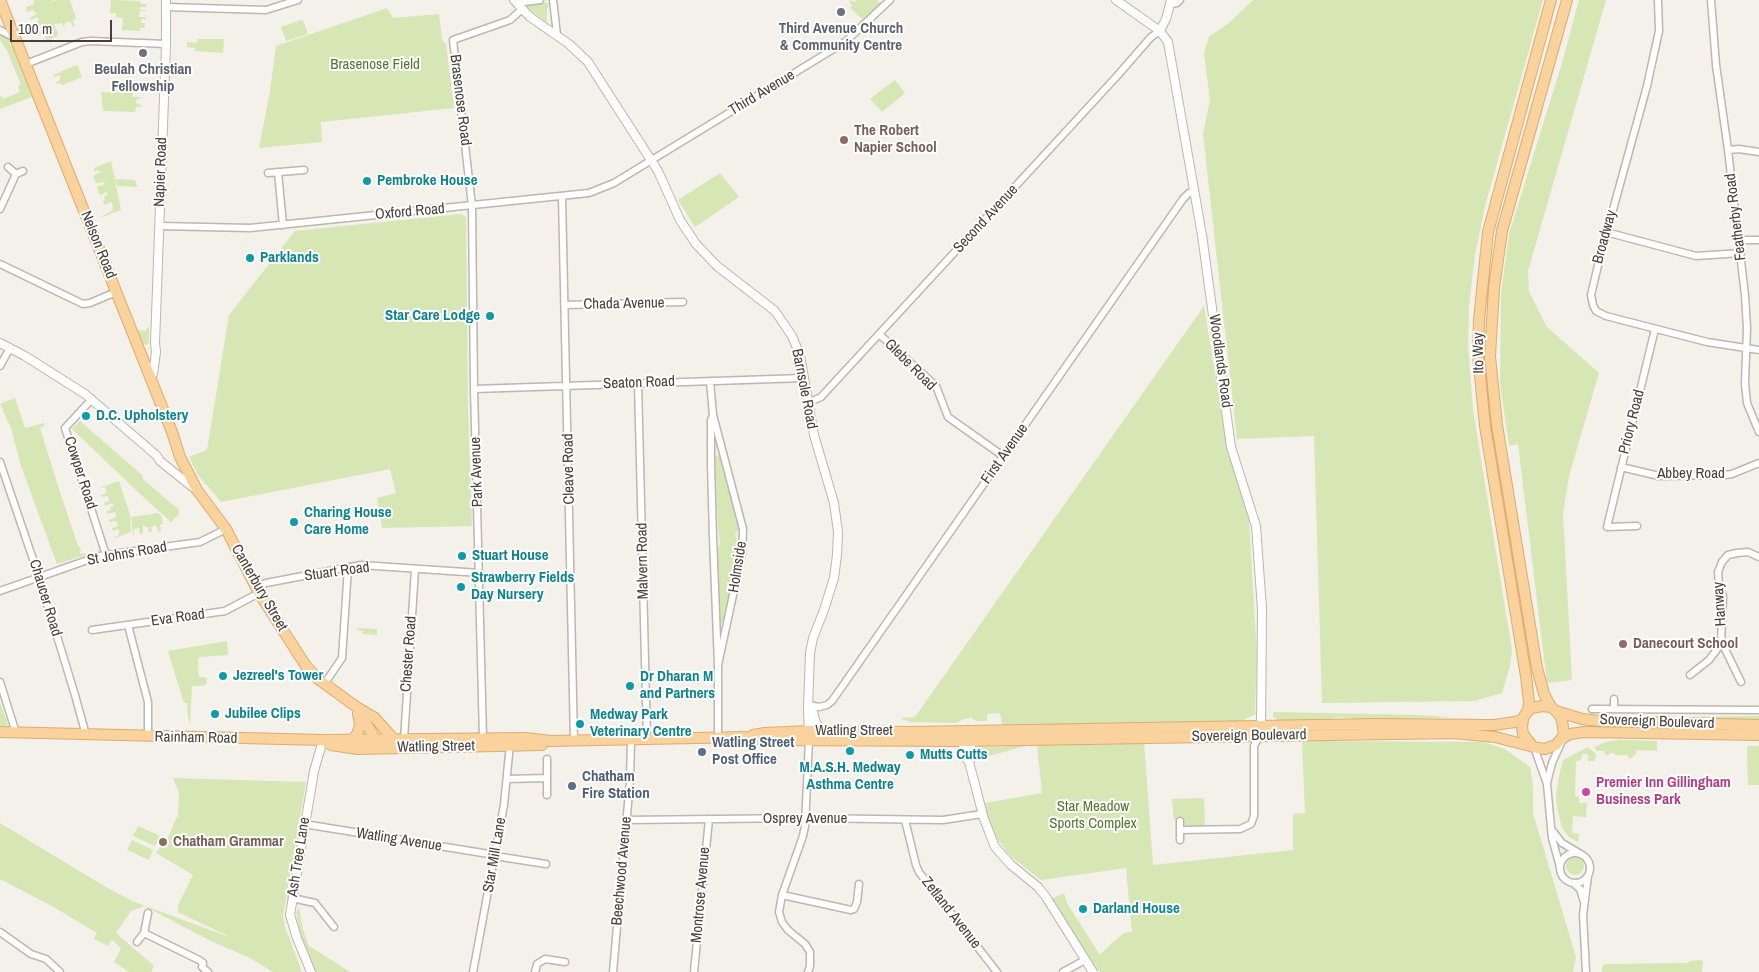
<!DOCTYPE html>
<html>
<head>
<meta charset="utf-8">
<style>
  body { margin:0 }
  #map { position:relative; width:1759px; height:972px; overflow:hidden; background:#f4f0ea; font-family:"Archivo Narrow",sans-serif }
  canvas { display:block }
  .scale { position:absolute; left:10px; top:20px; width:102px; height:22px; box-sizing:border-box; border:2px solid #484038; border-top:0; padding-left:6px; font-size:15px; line-height:18px; white-space:nowrap; color:#484038; -webkit-text-stroke:4px #fff; paint-order:stroke }
</style>
</head>
<body>
<div id="map">
<canvas width="1759" height="972"></canvas>
<div class="scale">100 m</div>
</div>
<script>
const context = document.querySelector('canvas').getContext('2d');
context.lineJoin = 'round';
function paint(path, color) {
  context.fillStyle = color;
  context.fill(path, 'evenodd');
}
function toPath(rows) {
  const path = new Path2D();
  for (const r of rows) {
    if (r.length === 3) {
      path.moveTo(r[0] + r[2], r[1]);
      path.arc(r[0], r[1], r[2], 0, 2 * Math.PI);
      continue;
    }
    path.moveTo(r[0], r[1]);
    for (let i = 2; i < r.length; i += 2) path.lineTo(r[i], r[i + 1]);
  }
  return path;
}
function trace(path, color, width, dash) {
  context.strokeStyle = color;
  context.lineWidth = width;
  context.lineCap = dash ? 'butt' : 'round';
  context.setLineDash(dash || []);
  context.stroke(path);
}
function label(font, color, halo, rows, align = 'center') {
  context.font = font + ' "Archivo Narrow",sans-serif';
  context.lineWidth = 4;
  context.setLineDash([]);
  context.textBaseline = 'middle';
  context.strokeStyle = halo;
  context.fillStyle = color;
  for (const [text, x, y, turn = 0] of rows) {
    context.save();
    context.translate(x, y);
    context.rotate((+turn || 0) * Math.PI / 180);
    context.textAlign = isNaN(turn) ? turn : align;
    if (halo) context.strokeText(text, 0, 0);
    context.fillText(text, 0, 0);
    context.restore();
  }
}
paint(toPath([
  [35,0,54,0,49,3,57,0,70,0,76,19,73,20,75,26,73,27,70,21,64,24,65,30,62,23,54,24,58,34,57,36,40,44,46,40,44,34,37,36,36,34,43,31,41,25,34,28,33,26,38,24,37,21,39,20,38,17,31,20,30,18,37,14,33,10,27,12,26,7,34,4,33,1],
  [111,0,140,1,141,4,146,4,146,7,140,7,140,10,146,10,146,11,140,11,139,17,146,17,146,19,141,19,141,23,145,23,144,28,140,28,140,31,122,30,123,18,116,17,116,13,110,13],
  [849,0,854,2,857,0,877,0,881,4,862,19,850,8,852,6],
  [1253,0,1543,0,1486,202,1475,255,1469,305,1468,344,1473,410,1512,650,1510,666,1502,693,1474,701,1322,703,1314,436,1237,439,1203,134,1210,100,1204,53,1209,37,1230,22],
  [1579,0,1606,0,1528,271,1529,292,1547,327,1599,373,1569,476,1563,514,1572,680,1547,683,1518,444,1509,446,1500,383,1501,294,1509,234,1562,63],
  [546,2,549,4,547,9,547,23,526,6],
  [387,8,393,18,439,14,442,40,446,44,454,108,321,122,322,142,259,148,270,91,276,46],
  [303,20,308,34,286,41,281,27,295,22,297,23,297,21],
  [0,35,9,38,10,46,12,46,32,97,0,109,0,95,3,99,20,92,18,86,21,85,7,50,0,40],
  [197,39,224,39,223,53,195,51,195,48,187,47,187,42,197,43],
  [77,65,82,77,63,85,60,83,57,84,56,82,60,80,60,75,54,77,53,75],
  [895,80,905,93,882,112,870,99],
  [101,92,133,93,133,97,142,97,136,100,136,103,143,106,136,107,135,112,103,111],
  [111,161,121,210,99,218,113,210,112,207,113,206,111,202,104,205,103,201,105,200,104,197,108,194,107,192,100,195,97,187,105,184,104,182,96,183,93,176,100,172,99,170,95,172,94,168],
  [720,173,739,197,695,227,678,200],
  [115,179,135,180,137,187,117,186],
  [461,214,466,217,468,407,472,526,382,528,377,498,396,493,390,469,221,502,198,475,189,457,207,450,229,315,295,231],
  [1204,306,1228,452,1249,519,1257,655,1255,708,1256,714,1239,722,1119,724,1002,725,1000,713,987,714,987,721,976,721,971,718,964,719,956,723,909,722,900,718,915,717],
  [149,326,149,343,146,345,143,344,138,330,145,331],
  [15,398,25,428,44,423,44,426,40,428,60,492,77,543,81,550,80,552,80,554,85,553,86,555,57,564,21,466,11,428,0,404],
  [80,421,142,475,143,479,173,505,178,508,179,514,171,522,138,492,72,429],
  [721,455,738,524,738,531,735,533,738,546,735,567,727,614,725,622,718,623,718,547,720,544,718,527,715,456],
  [119,481,130,515,131,532,115,538,115,537,119,535,119,529,113,531,112,528,118,526,116,521,110,522,109,520,115,518,116,514,115,512,107,514,107,511,111,510,110,507,114,506,113,503,105,506,104,503,109,501,108,496,102,497,101,495,107,493,105,487,99,488],
  [158,513,162,517,163,524,160,525,161,531,158,532,156,525,151,527,152,532,149,532,148,527,145,527,143,524,143,534,140,534,139,528,134,529,134,535,133,535,131,517],
  [357,628,377,629,377,635,363,634,363,631,357,630],
  [227,641,228,655,199,657,198,661,199,677,207,678,206,684,202,686,192,686,190,724,188,717,187,703,184,703,168,651],
  [0,703,8,724,6,726,0,726],
  [1273,712,1417,715,1454,717,1370,720,1338,717,1320,721,1279,721,1273,717],
  [1759,716,1759,720,1674,720,1670,717],
  [1619,740,1657,741,1657,751,1636,750,1636,754,1630,759,1627,755,1615,755,1614,753,1609,753,1609,755,1605,755,1604,751,1597,751,1594,747,1606,742],
  [1302,741,1483,742,1505,749,1530,767,1533,786,1533,813,1576,957,1573,972,1100,972,1064,920,1052,899,1064,893,1067,903,1100,955,1112,943,1124,933,1132,932,1126,868,1041,880,1010,856,996,837,986,813,985,803,1042,793,1037,745,1144,742,1153,865,1293,850,1293,814,1305,813],
  [1015,745,1026,746,985,757,978,757,977,752,984,747,1004,747],
  [1747,746,1759,746,1759,785,1748,785],
  [1588,747,1596,754,1595,761,1588,761,1588,754,1582,754,1581,760,1576,761,1575,796,1579,797,1579,803,1587,803,1586,817,1573,816,1572,833,1579,834,1578,842,1569,837,1562,828,1557,807,1556,795,1559,776,1563,760],
  [173,778,306,782,283,916,285,927,302,972,273,972,250,958,209,940,144,906,131,911,116,933,154,966,151,972,129,972,114,962,121,948,112,940,108,946,94,939,97,933,52,906,0,879,0,823,104,886,132,901,232,938,178,912,178,905,193,875,156,853,170,834,174,823,178,816,179,793],
  [1204,798,1205,826,1189,826,1186,825,1183,820,1174,820,1172,799],
  [138,826,160,836,155,846,133,836],
  [132,840,153,850,149,860,127,850],
  [1575,866,9],
  [299,907,303,930,309,946,350,972,315,972,298,925,296,912],
  [1700,960,1703,961,1702,972,1602,972,1602,966,1605,964,1688,963,1690,961]
]), '#d7e6b5');
const minor = toPath([
  [553,0,557,35],
  [1658,0,1659,31,1647,86,1600,257,1591,295,1593,305,1596,311,1606,316,1707,342,1759,350],
  [1711,0,1716,65,1728,150,1745,295,1747,328,1745,383,1747,403,1759,432],
  [516,3,540,0],
  [1171,4,1177,3,1180,0],
  [166,7,266,10,298,0],
  [0,30,9,35,14,34],
  [26,64,82,42,91,41,166,44],
  [1728,150,1739,149,1759,152],
  [8,167,16,174],
  [278,172,283,225],
  [268,173,304,170],
  [562,197,574,741],
  [0,209,16,174,23,171],
  [159,226,250,228,589,193,614,183,845,42,890,0],
  [1606,232,1696,256,1741,253],
  [1739,240,1759,240],
  [0,264,83,304,90,303,116,292],
  [565,305,683,302],
  [879,334,936,386,948,417,1003,456],
  [0,366,10,348],
  [710,381,713,415,711,420,711,464,713,537,718,665,742,553,743,529,713,415],
  [638,383,647,739],
  [474,389,804,378],
  [92,399,65,428,106,555],
  [808,403,821,397,1118,75,1151,37,1160,31],
  [0,462,38,574,75,695,86,735],
  [1621,467,1659,476,1725,475,1732,474,1759,463],
  [1637,526,1607,527,1655,329],
  [256,587,266,583,361,565,480,573],
  [0,591,99,556,200,542,226,529],
  [128,625,148,702,148,737],
  [92,630,225,611,259,593],
  [1721,644,1725,649,1741,682],
  [1690,675,1709,660,1721,644,1723,596,1719,586,1718,572,1722,562,1728,555,1737,553,1748,552,1759,557],
  [0,682,16,733],
  [325,683,342,658,348,568],
  [1614,699,1614,709],
  [809,705,819,707,827,705,832,701,1183,199,1189,193,1194,190],
  [1592,709,1759,710],
  [718,737,718,665],
  [483,738,474,389,472,206,453,40,510,20,522,9],
  [404,740,415,569],
  [1534,747,1547,784,1552,838,1560,867],
  [547,759,547,795],
  [507,779,547,778],
  [1547,783,1552,763,1562,741],
  [626,820,806,818,943,820,982,814],
  [905,820,916,865,919,872,997,972],
  [1180,821,1180,840],
  [304,824,495,855],
  [1180,830,1240,829,1251,824,1254,816,1254,746,1259,737],
  [1552,830,1562,843,1579,853],
  [1575,868,15],
  [495,856,546,864],
  [1573,883,1580,889,1584,902],
  [782,895,851,910,854,909,857,902,859,884],
  [292,898,315,903,334,927],
  [0,932,31,954,46,959,60,972],
  [144,933,199,960,203,963,202,967,208,972],
  [137,942,144,933,148,913],
  [473,972,504,805,510,744],
  [535,972,537,964,545,959,565,962],
  [613,972,630,781,631,740],
  [694,972,709,819],
  [808,972,810,966,810,952,805,944,788,930,782,922,779,912,782,895,803,836,805,826,809,740],
  [1063,972,1085,960],
  [1586,972,1583,915,1588,876]
]);
const tertiary = toPath([
  [514,0,530,17,569,44,588,62,658,171,680,220,696,244,717,266,775,311,792,336,800,355,814,435,834,503,838,532,837,555,834,578,824,610,813,638,810,653,808,708,809,735],
  [1116,0,1160,31,1168,42,1202,235,1231,447,1256,526,1262,609,1261,730],
  [1160,31,1166,19,1171,0],
  [0,343,25,356,85,394,157,456,160,461,195,489],
  [150,376,153,374,156,352,155,343,166,44,166,0],
  [812,708,816,723,822,731],
  [964,737,963,748,966,758,969,762,984,819,995,847,1011,865,1038,887,1046,897,1093,972],
  [969,762,971,758,971,737],
  [311,972,297,938,290,915,314,771,323,740]
]);
const primary = toPath([
  [0,0,172,432,180,457,197,490,226,529,259,593,306,666,318,679,358,708,375,718,391,736,392,740],
  [1551,707,1544,694,1537,668,1497,425,1490,356,1494,288,1502,231,1567,0],
  [361,710,361,716,372,733,374,745],
  [1528,711,1529,702,1526,676,1485,426,1478,355,1479,320,1488,232,1551,0],
  [1556,711,1582,719,1599,721,1759,725],
  [0,732,323,740,526,738,550,741,744,737,765,740,963,741,1454,733,1495,737,1538,748,1545,749,1556,745,1564,735,1562,720,1558,713,1551,707,1542,706,1532,708,1526,713,1523,719,1522,727,1523,734,1533,747],
  [753,735,765,733,809,731,911,732,1374,724,1494,725,1515,722,1523,719],
  [1563,738,1570,734,1584,732,1759,735],
  [352,740,357,734,359,729,360,723,358,714],
  [327,743,331,745,358,749,542,745]
]);
trace(minor, '#bfb6ad', 9);
trace(tertiary, '#bfb6ad', 10);
trace(primary, '#deac6e', 12);
trace(minor, '#fff', 6);
trace(tertiary, '#fff', 8);
trace(primary, '#f9d29e', 10);
for (const [x, y, r, color] of [
  [841,12,5,"#6b7280"],
  [143,53,5,"#6b7280"],
  [844,140,5,"#8d6e63"],
  [367,181,5,"#0f9aa8"],
  [250,258,5,"#0f9aa8"],
  [490,316,5,"#0f9aa8"],
  [86,416,5,"#0f9aa8"],
  [294,522,5,"#0f9aa8"],
  [462,556,5,"#0f9aa8"],
  [461,587,5,"#0f9aa8"],
  [1623,644,5,"#8d6e63"],
  [223,676,5,"#0f9aa8"],
  [630,686,5,"#0f9aa8"],
  [215,714,5,"#0f9aa8"],
  [580,724,5,"#0f9aa8"],
  [850,751,5,"#0f9aa8"],
  [702,752,5,"#5c6f8a"],
  [910,755,5,"#0f9aa8"],
  [572,786,5,"#5c6f8a"],
  [1586,792,5,"#d1479c"],
  [163,842,5,"#8d6e63"],
  [1083,909,5,"#0f9aa8"]
]) {
  const dot = new Path2D();
  dot.arc(x, y, r, 0, 2 * Math.PI);
  context.fillStyle = color;
  context.fill(dot);
  trace(dot, '#fff', 2);
}
label('bold 15px', '#5b616d', '#fff', [
  ["Third Avenue Church",841,29],
  ["& Community Centre",841,46],
  ["Beulah Christian",143,70],
  ["Fellowship",143,87]
]);
label('15px', '#54772e', '#fff', [
  ["Brasenose Field",375,65],
  ["Star Meadow",1093,807],
  ["Sports Complex",1093,824]
]);
label('15px', '#484038', '#fff', [
  ["Third Avenue",762,93,-31],
  ["Brasenose Road",460,100,83],
  ["Napier Road",161,172,-88],
  ["Oxford Road",410,212,-5],
  ["Featherby Road",1736,217,-97],
  ["Second Avenue",986,219,-47],
  ["Broadway",1605,237,-75],
  ["Nelson Road",98,245,68],
  ["Chada Avenue",624,304,-1],
  ["Ito Way",1479,353,-91],
  ["Woodlands Road",1220,361,82],
  ["Glebe Road",910,365,45],
  ["Seaton Road",639,383,-2],
  ["Barnsole Road",804,389,79],
  ["Priory Road",1632,422,-76],
  ["First Avenue",1005,454,-55],
  ["Cleave Road",569,469,-91],
  ["Park Avenue",477,472,-92],
  ["Cowper Road",80,473,72],
  ["Abbey Road",1691,474],
  ["St Johns Road",127,554,-10],
  ["Malvern Road",643,561,-91],
  ["Holmside",738,567,-81],
  ["Stuart Road",337,572,-8],
  ["Canterbury Street",259,588,60],
  ["Chaucer Road",45,598,73],
  ["Hanway",1720,604,-94],
  ["Eva Road",178,618,-8],
  ["Chester Road",409,654,-86],
  ["Sovereign Boulevard",1657,722,2],
  ["Watling Street",854,731],
  ["Sovereign Boulevard",1249,736,-1],
  ["Rainham Road",196,738,1],
  ["Watling Street",436,747,-1],
  ["Osprey Avenue",805,819],
  ["Watling Avenue",399,840,9],
  ["Star Mill Lane",495,855,-80],
  ["Ash Tree Lane",299,857,-81],
  ["Beechwood Avenue",622,871,-85],
  ["Montrose Avenue",701,895,-85],
  ["Zetland Avenue",951,913,52]
]);
label('bold 15px', '#785e54', '#fff', [
  ["The Robert",854,131],
  ["Napier School",854,148],
  ["Danecourt School",1633,644],
  ["Chatham Grammar",173,842]
], 'left');
label('bold 15px', '#0d838f', '#fff', [
  ["Pembroke House",377,181],
  ["Parklands",260,258],
  ["Star Care Lodge",480,316,"right"],
  ["D.C. Upholstery",96,416],
  ["Charing House",304,513],
  ["Care Home",304,530],
  ["Stuart House",472,556],
  ["Strawberry Fields",471,578],
  ["Day Nursery",471,595],
  ["Jezreel's Tower",233,676],
  ["Dr Dharan M",640,677],
  ["and Partners",640,694],
  ["Jubilee Clips",225,714],
  ["Medway Park",590,715],
  ["Veterinary Centre",590,732],
  ["Mutts Cutts",920,755],
  ["M.A.S.H. Medway",850,768,"center"],
  ["Asthma Centre",850,785,"center"],
  ["Darland House",1093,909]
], 'left');
label('bold 15px', '#4e5e75', '#fff', [
  ["Watling Street",712,743],
  ["Post Office",712,760],
  ["Chatham",582,777],
  ["Fire Station",582,794]
], 'left');
label('bold 15px', '#b23c85', '#fff', [
  ["Premier Inn Gillingham",1596,783],
  ["Business Park",1596,800]
], 'left');
</script>
</body>
</html>
